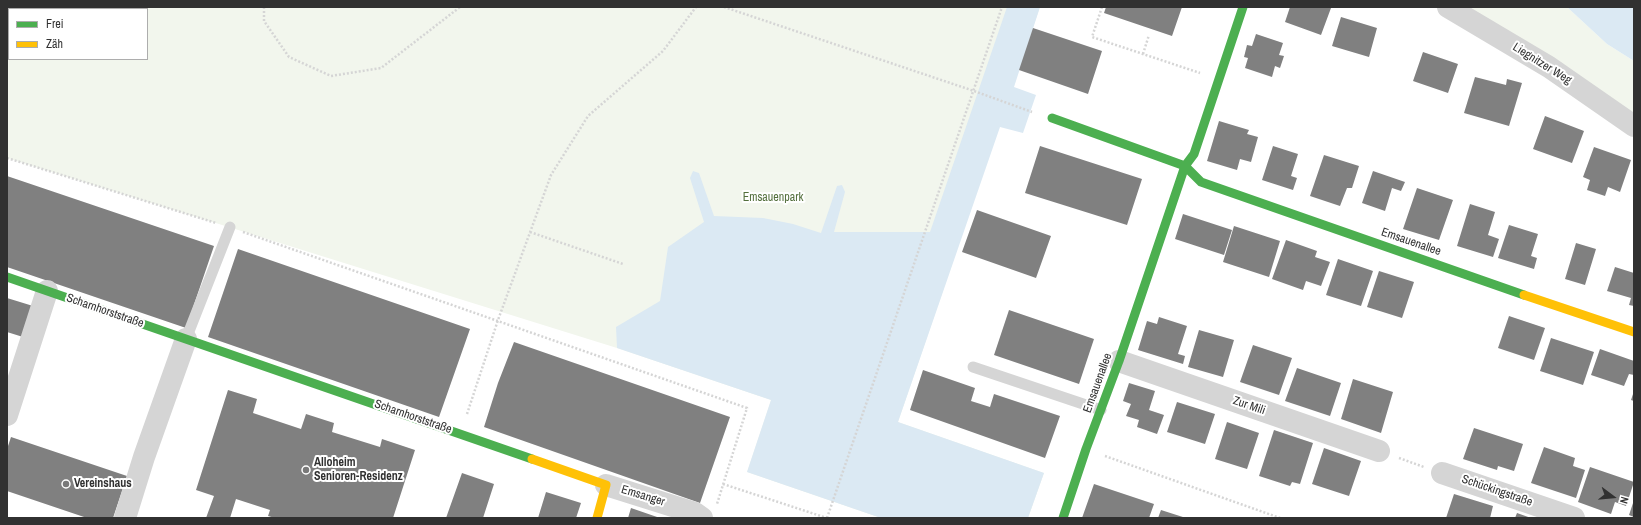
<!DOCTYPE html>
<html>
<head>
<meta charset="utf-8">
<style>
  body { margin:0 }
  #map { position:relative; width:1641px; height:525px; overflow:hidden; background:#fff; font-family:"Archivo Narrow",sans-serif }
  canvas { display:block }
  .frame { position:absolute; inset:0; border:8px solid #313131; pointer-events:none }
  .legend { position:absolute; left:8px; top:8px; width:140px; height:52px; box-sizing:border-box; background:#fff; border:1px solid #adadad; margin:0; padding:5px 7px; list-style:none; font-size:12px; color:#313131 }
  .legend li { display:flex; align-items:center; gap:8px; height:20px }
  .legend b { width:20px; border:1px solid #adadad }
  .north { position:absolute; left:1593px; top:477px; width:40px; height:40px; -webkit-text-stroke:3px #fff; paint-order:stroke; rotate:106deg; font-size:11px; font-weight:700; line-height:16px; text-align:center; color:#313131 }
  .north::after { content:''; display:block; margin:auto; width:14px; height:18px; background:#313131; clip-path:polygon(50% 0,100% 100%,50% 72%,0 100%) }
</style>
</head>
<body>
<div id="map">
<canvas width="1641" height="525"></canvas>
<div class="frame"></div>
<ul class="legend">
<li><b style="height:5px;background:#4caf50"></b>Frei</li>
<li><b style="height:5px;background:#ffc107"></b>Zäh</li>
</ul>
<div class="north">N</div>
</div>
<script>
const context = document.querySelector('canvas').getContext('2d');
context.lineJoin = 'round';
function paint(path, color) {
  context.fillStyle = color;
  context.fill(path, 'evenodd');
}
function toPath(rows) {
  const path = new Path2D();
  for (const r of rows) {
    path.moveTo(r[0], r[1]);
    for (let i = 2; i < r.length; i += 2) path.lineTo(r[i], r[i + 1]);
  }
  return path;
}
function trace(path, color, width, dash) {
  context.strokeStyle = color;
  context.lineWidth = width;
  context.lineCap = dash ? 'butt' : 'round';
  context.setLineDash(dash || []);
  context.stroke(path);
}
function label(font, color, halo, rows, align = 'center') {
  context.font = font + ' "Archivo Narrow",sans-serif';
  context.lineWidth = 4;
  context.setLineDash([]);
  context.textBaseline = 'middle';
  context.strokeStyle = halo;
  context.fillStyle = color;
  for (const [text, x, y, turn = 0] of rows) {
    context.save();
    context.translate(x, y);
    context.rotate((+turn || 0) * Math.PI / 180);
    context.textAlign = isNaN(turn) ? turn : align;
    if (halo) context.strokeText(text, 0, 0);
    context.fillText(text, 0, 0);
    context.restore();
  }
}
paint(toPath([
  [7,7,1040,7,898,422,1044,473,1028,518,881,518,747,472,771,400,617,348,7,158],
  [9,9,147,9,147,59,9,59],
  [1461,7,1567,7,1607,44,1634,61,1634,117]
]), '#f2f6ed');
paint(toPath([
  [1007,7,1040,7,1014,87,1036,95,1023,133,1000,127,898,422,1044,473,1028,518,881,518,747,472,771,400,617,348,616,327,660,301,668,247,704,222,690,178,693,171,699,173,714,216,763,218,793,224,821,233,837,186,842,185,845,192,834,232,930,232],
  [1567,7,1634,7,1634,61,1607,44]
]), '#dbe9f3');
paint(toPath([
  [1106,7,1182,7,1172,36,1104,13],
  [1290,7,1331,8,1321,35,1285,22],
  [1341,17,1377,28,1369,57,1332,46],
  [1033,28,1102,51,1088,94,1019,70],
  [1256,34,1283,43,1279,55,1284,56,1280,68,1275,66,1272,77,1245,68,1248,58,1244,57,1247,45,1252,46],
  [1423,52,1458,64,1448,93,1413,81],
  [1475,77,1506,85,1507,79,1522,83,1509,126,1464,113],
  [1545,116,1584,131,1572,163,1533,149],
  [1219,121,1249,130,1247,134,1258,137,1251,162,1240,159,1237,170,1207,161],
  [1040,146,1142,179,1127,225,1025,193],
  [1273,146,1298,154,1291,176,1297,178,1293,190,1262,180],
  [1594,147,1631,160,1620,192,1608,187,1605,196,1587,190,1590,180,1583,177],
  [1324,155,1359,166,1352,188,1347,188,1340,206,1310,196],
  [1373,171,1405,182,1401,191,1392,188,1385,211,1362,203],
  [7,176,214,246,186,328,7,267],
  [1417,188,1453,200,1439,240,1403,229],
  [1470,204,1495,212,1488,235,1499,239,1493,257,1457,246],
  [977,210,1051,236,1036,278,962,252],
  [1183,214,1232,230,1224,255,1175,239],
  [1509,225,1538,234,1531,256,1537,258,1534,269,1498,258],
  [1234,226,1280,241,1269,277,1223,262],
  [1286,240,1317,251,1315,257,1330,262,1321,286,1306,281,1303,290,1272,279],
  [1576,243,1596,249,1585,285,1565,279],
  [238,249,470,329,439,417,208,337],
  [1338,259,1373,271,1361,306,1326,295],
  [1615,267,1634,273,1634,306,1629,305,1631,298,1607,291],
  [1379,271,1414,282,1402,318,1367,307],
  [7,298,33,306,23,337,7,332],
  [1009,310,1094,339,1079,384,994,355],
  [1509,316,1545,328,1534,360,1498,348],
  [1159,317,1187,326,1178,354,1185,356,1183,364,1138,350,1147,321,1157,324],
  [1199,330,1234,340,1223,377,1188,367],
  [1551,338,1594,352,1583,385,1540,371],
  [514,342,730,417,700,503,484,427,498,383],
  [1253,345,1292,358,1279,395,1240,382],
  [1600,349,1634,361,1634,375,1629,374,1624,386,1591,375],
  [1297,368,1341,383,1330,416,1285,401],
  [923,370,975,388,971,401,990,407,994,394,1060,416,1045,458,910,410],
  [1353,379,1393,392,1381,433,1341,419],
  [1129,383,1155,391,1149,410,1164,415,1157,434,1137,427,1139,420,1126,416,1131,404,1123,401],
  [228,390,257,399,253,413,301,429,306,414,334,423,332,432,380,447,382,439,415,450,393,518,275,518,268,516,270,510,236,499,230,518,206,518,214,496,196,490],
  [1634,391,1634,401,1631,400],
  [1177,402,1215,414,1205,444,1167,432],
  [1227,422,1259,433,1247,469,1215,459],
  [1474,428,1523,444,1514,471,1498,466,1497,470,1463,459],
  [1274,430,1313,443,1300,484,1292,482,1290,486,1259,476],
  [11,437,127,476,113,518,87,518,7,491,7,449],
  [1544,447,1575,458,1573,466,1585,470,1576,498,1531,483],
  [1324,448,1361,461,1349,496,1312,484],
  [1590,467,1634,482,1626,506,1615,502,1611,514,1578,502],
  [462,473,494,484,483,518,446,518],
  [1094,484,1154,504,1149,518,1082,518],
  [546,492,581,503,576,518,538,518],
  [1454,494,1493,506,1490,518,1446,518],
  [1634,500,1634,517,1629,515],
  [631,508,660,518,628,518],
  [1161,510,1186,518,1158,518],
  [1517,513,1531,518,1515,518]
]), '#808080');
trace(toPath([
  [264,7,264,21,289,57,331,76,381,68,460,7],
  [724,7,974,91,1032,112],
  [1102,7,1092,37,1200,73],
  [1143,54,1149,35],
  [7,158,216,223],
  [243,232,747,408,717,504],
  [530,232,623,264],
  [467,414,498,320,551,175,588,116,663,51,696,7],
  [1105,456,1280,518],
  [1399,458,1424,467],
  [723,484,827,518],
  [827,518,1002,7]
]), '#d5d5d5', 2.5, [2, 2]);
trace(toPath([
  [186,339,230,227],
  [973,367,1101,410]
]), '#d5d5d5', 11);
trace(toPath([
  [1448,7,1549,67,1634,126],
  [1119,361,1379,451],
  [7,415,47,291],
  [1442,473,1574,518],
  [606,485,695,513,702,518],
  [125,518,144,457,186,339]
]), '#d5d5d5', 22);
trace(toPath([
  [1052,118,1185,166,1201,182,1524,295],
  [7,277,532,459],
  [1063,518,1086,449,1119,361,1185,166,1194,154,1243,7]
]), '#4caf50', 9);
trace(toPath([
  [1524,295,1634,332],
  [532,459,606,485,597,518]
]), '#ffc107', 9);
for (const [x, y, r, color] of [
  [306,470,4,"#797979"],
  [66,484,4,"#797979"]
]) {
  const dot = new Path2D();
  dot.arc(x, y, r, 0, 2 * Math.PI);
  context.fillStyle = color;
  context.fill(dot);
  trace(dot, '#fff', 1.5);
}
label('12px', '#313131', '#fff', [
  ["Liegnitzer Weg",1542,64,32],
  ["Emsauenallee",1411,242,19],
  ["Scharnhorststraße",105,311,19],
  ["Emsauenallee",1098,383,-70],
  ["Zur Mili",1249,406,19],
  ["Scharnhorststraße",413,417,19],
  ["Schückingstraße",1497,491,19],
  ["Emsanger",643,496,17]
]);
label('12px', '#536f3c', '#fff', [
  ["Emsauenpark",773,198]
]);
label('bold 12px', '#313131', '#fff', [
  ["Alloheim",314,463],
  ["Senioren-Residenz",314,477],
  ["Vereinshaus",74,484]
], 'left');
</script>
</body>
</html>
